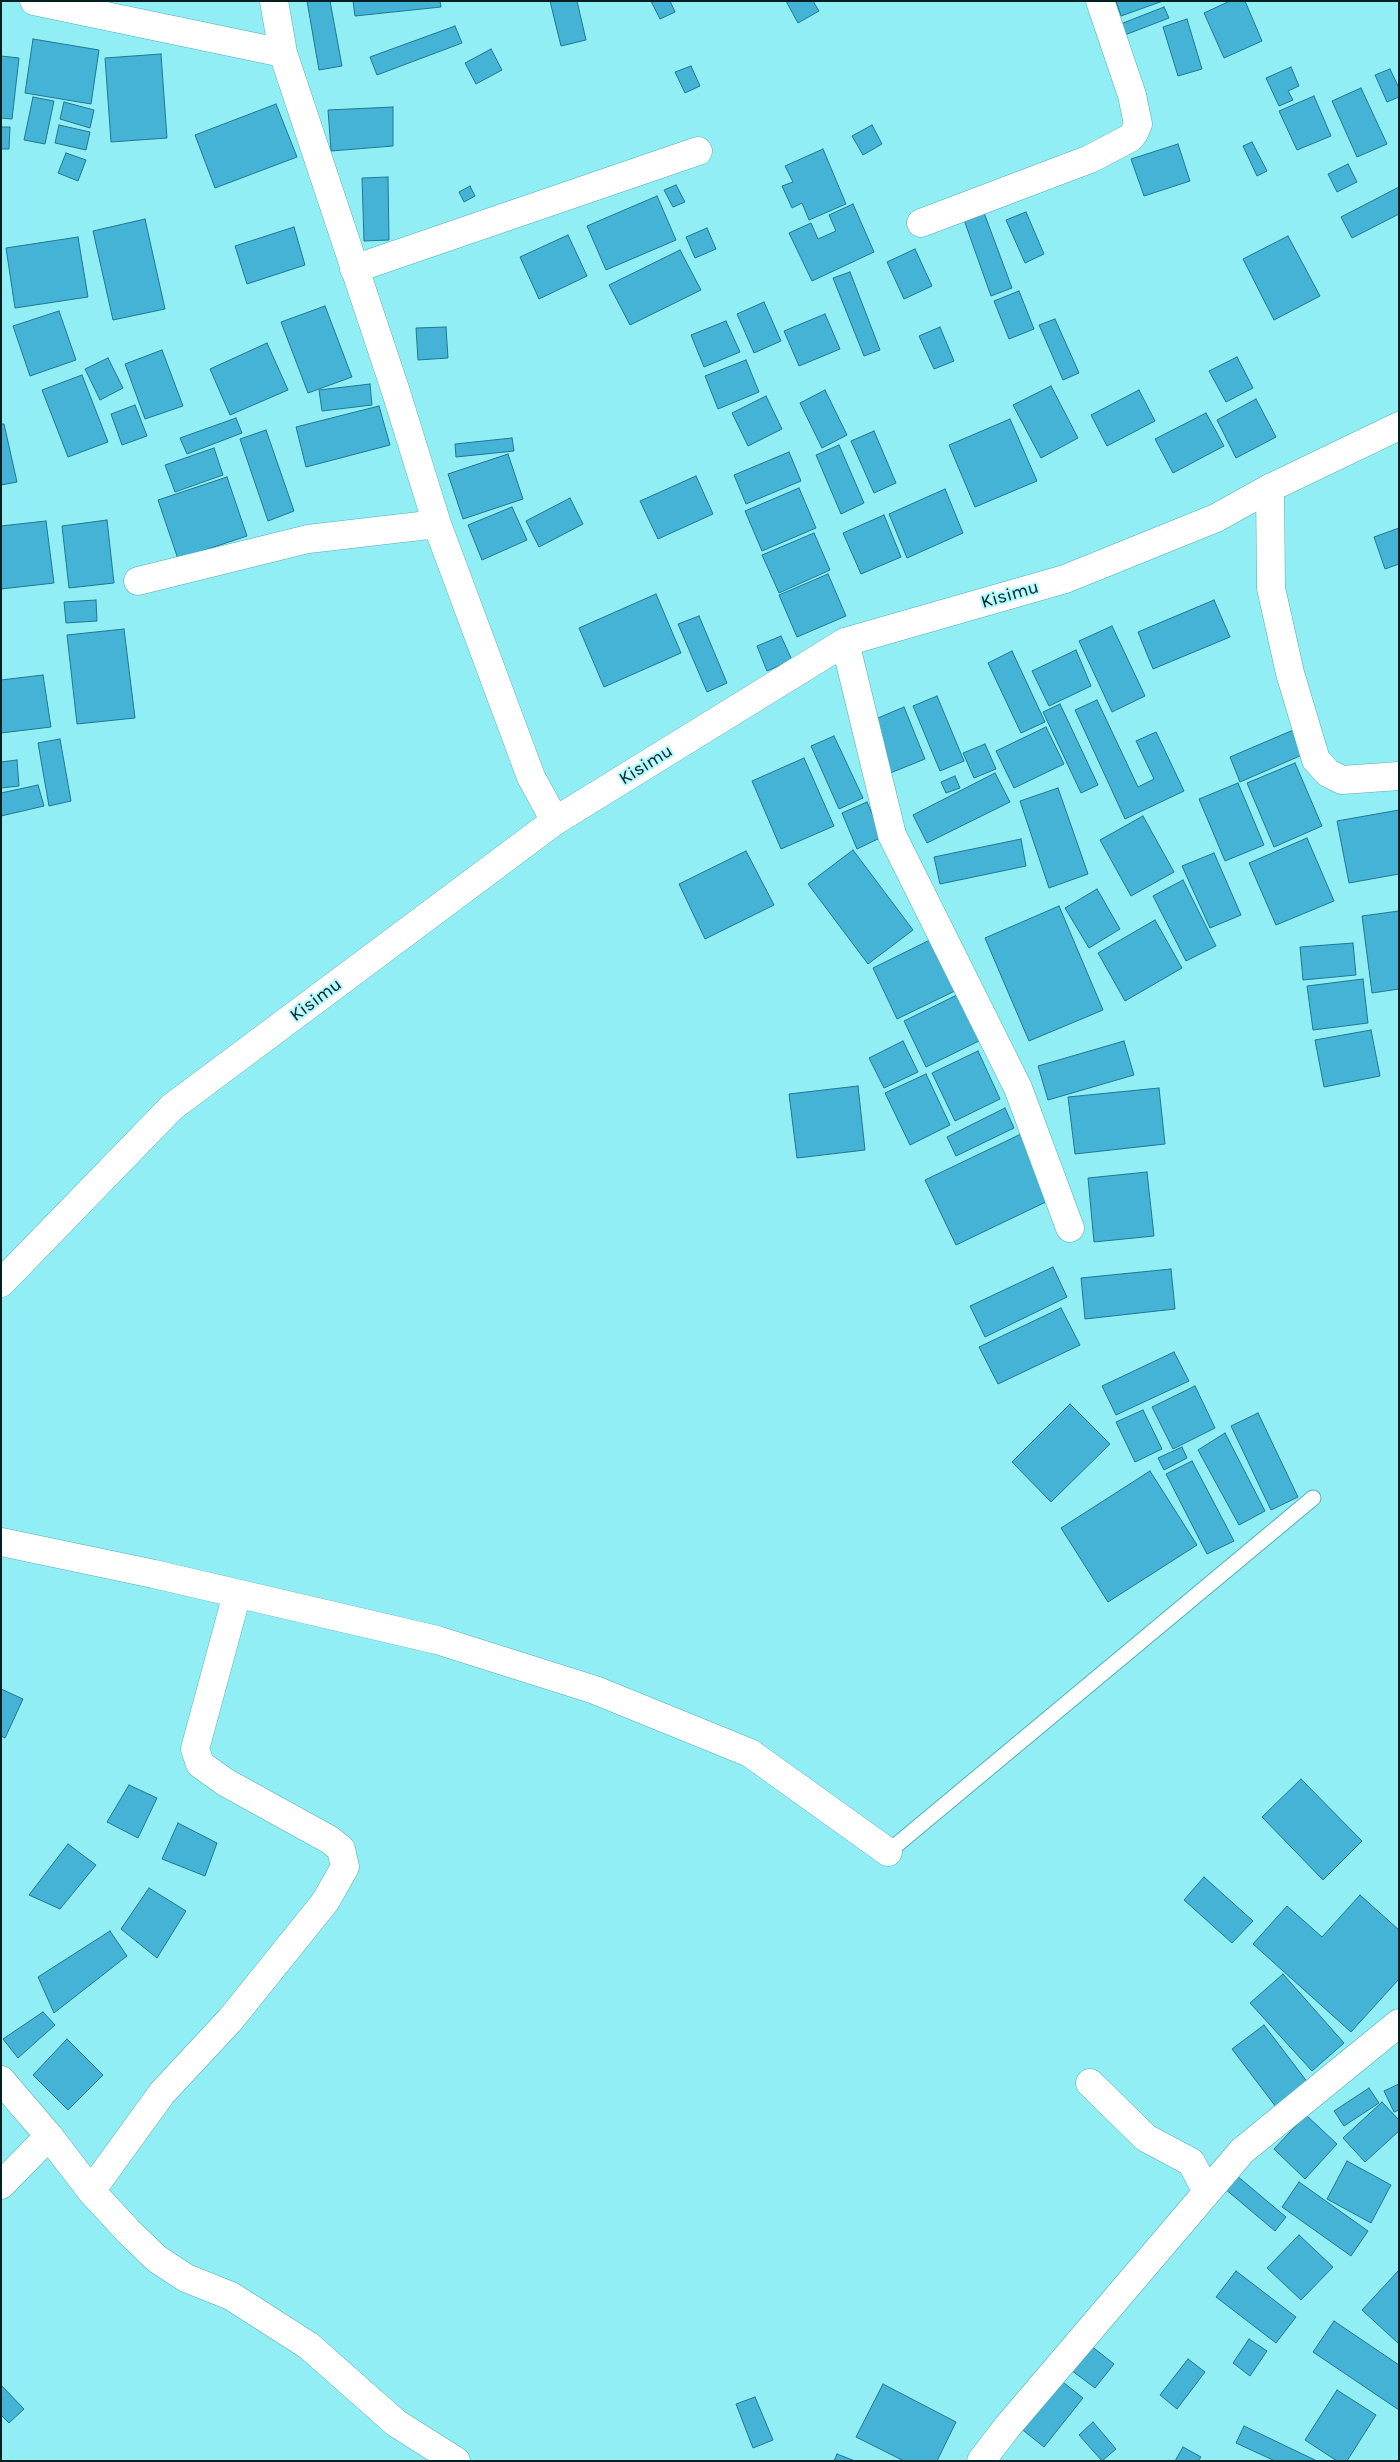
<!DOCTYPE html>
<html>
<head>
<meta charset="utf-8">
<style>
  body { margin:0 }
  #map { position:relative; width:1400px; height:2462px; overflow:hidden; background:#91eef5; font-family:Karla,sans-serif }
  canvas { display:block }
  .frame { position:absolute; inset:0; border:2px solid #022022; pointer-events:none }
</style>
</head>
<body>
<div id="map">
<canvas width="1400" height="2462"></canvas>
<div class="frame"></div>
</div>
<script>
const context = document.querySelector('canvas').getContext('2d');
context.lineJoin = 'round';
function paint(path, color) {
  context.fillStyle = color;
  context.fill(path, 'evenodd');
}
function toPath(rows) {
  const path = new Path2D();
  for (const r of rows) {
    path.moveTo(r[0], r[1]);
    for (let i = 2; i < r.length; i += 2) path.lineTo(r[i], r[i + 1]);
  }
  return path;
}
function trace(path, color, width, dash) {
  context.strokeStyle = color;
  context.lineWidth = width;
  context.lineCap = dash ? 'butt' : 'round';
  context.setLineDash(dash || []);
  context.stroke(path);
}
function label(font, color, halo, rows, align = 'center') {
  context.font = font + ' Karla,sans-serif';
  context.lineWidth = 4;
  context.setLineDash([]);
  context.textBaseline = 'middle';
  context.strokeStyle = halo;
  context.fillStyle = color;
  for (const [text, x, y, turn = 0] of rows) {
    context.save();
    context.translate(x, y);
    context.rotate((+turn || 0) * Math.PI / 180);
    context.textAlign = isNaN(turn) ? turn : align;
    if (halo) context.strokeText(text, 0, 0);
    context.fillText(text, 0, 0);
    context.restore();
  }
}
const building = toPath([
  [307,1,330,1,342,66,319,70,307,1],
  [353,1,440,1,441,7,355,16,353,1],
  [550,1,577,1,586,40,561,46,550,1],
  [651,1,670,1,675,12,660,19,651,1],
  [786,1,813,1,819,11,798,23,786,1],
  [1116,1,1163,1,1121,16,1116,1],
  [1230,1,1245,1,1262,41,1224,58,1204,13,1230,1],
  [1164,7,1169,18,1117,38,1113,27,1164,7],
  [1187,19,1202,69,1178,76,1163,27,1187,19],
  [455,26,462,43,377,75,370,57,455,26],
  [33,39,99,50,91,104,25,93,33,39],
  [491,49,502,70,476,84,465,63,491,49],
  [161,54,167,138,111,142,105,58,161,54],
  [1,56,19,58,12,119,1,118,1,56],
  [691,66,700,86,685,93,675,72,691,66],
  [1291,67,1299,86,1288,91,1293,100,1279,106,1266,78,1291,67],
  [1390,69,1399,88,1399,97,1387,102,1375,75,1390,69],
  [1361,88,1387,144,1357,157,1332,101,1361,88],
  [1314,96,1331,136,1297,150,1279,111,1314,96],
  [33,97,54,101,45,144,24,140,33,97],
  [64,102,94,110,90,128,60,119,64,102],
  [276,104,297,157,215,188,195,135,276,104],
  [393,107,393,146,331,151,328,110,393,107],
  [59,125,90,132,86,150,55,143,59,125],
  [872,125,882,144,863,155,852,136,872,125],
  [1,127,10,127,9,149,1,149,1,127],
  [1252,142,1267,171,1257,176,1243,146,1252,142],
  [1178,144,1190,181,1144,196,1131,159,1178,144],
  [823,149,846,204,809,220,802,203,792,208,782,186,793,182,785,166,823,149],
  [66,153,86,160,78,181,58,173,66,153],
  [1348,164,1357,182,1337,192,1328,174,1348,164],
  [388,177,389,240,364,241,362,178,388,177],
  [676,185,685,202,673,207,664,190,676,185],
  [470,186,475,196,464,202,459,192,470,186],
  [1399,187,1399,214,1352,238,1341,217,1399,187],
  [657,196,676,240,606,270,587,226,657,196],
  [853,204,874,252,812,281,789,233,811,223,818,239,836,231,829,215,853,204],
  [983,210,1012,288,991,296,963,217,983,210],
  [1026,212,1044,254,1025,263,1006,220,1026,212],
  [145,219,165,309,113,320,93,231,145,219],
  [294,227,305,265,247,284,235,246,294,227],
  [707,228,716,249,695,258,686,237,707,228],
  [568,235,587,276,539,299,520,257,568,235],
  [1288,236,1320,296,1274,320,1243,259,1288,236],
  [78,237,88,297,15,308,6,248,78,237],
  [915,249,932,286,904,299,887,262,915,249],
  [680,250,701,290,630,325,609,285,680,250],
  [850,272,880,350,864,356,833,278,850,272],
  [1019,291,1034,329,1009,339,994,301,1019,291],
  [764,302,781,341,754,353,737,314,764,302],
  [325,306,352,377,308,393,281,322,325,306],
  [59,311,76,360,30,376,13,326,59,311],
  [825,314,840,349,799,366,784,331,825,314],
  [1055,319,1079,373,1063,380,1039,325,1055,319],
  [726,321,740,352,704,367,691,335,726,321],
  [446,327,448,358,418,360,416,328,446,327],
  [940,327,954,361,934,369,919,336,940,327],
  [267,343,288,390,230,415,210,369,267,343],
  [162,350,183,406,145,419,125,364,162,350],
  [1237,357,1253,388,1226,402,1209,371,1237,357],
  [108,358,123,388,100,400,85,369,108,358],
  [746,360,759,392,718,409,705,376,746,360],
  [82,375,108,442,68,457,42,390,82,375],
  [370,384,372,405,322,411,319,390,370,384],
  [1051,386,1078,438,1041,458,1013,405,1051,386],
  [825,390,847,435,822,448,800,403,825,390],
  [1139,390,1155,421,1107,446,1091,415,1139,390],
  [766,396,782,429,748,446,732,413,766,396],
  [1256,399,1276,437,1236,458,1217,420,1256,399],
  [135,405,147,436,122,445,111,414,135,405],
  [379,406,390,445,306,467,296,427,379,406],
  [1206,413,1224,446,1173,473,1155,439,1206,413],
  [236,418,242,433,187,454,180,438,236,418],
  [1010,419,1037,481,975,507,949,445,1010,419],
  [1,424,4,424,17,482,1,485,1,424],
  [266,430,294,511,268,521,240,439,266,430],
  [874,431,896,483,874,493,851,441,874,431],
  [512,438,514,451,456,457,455,444,512,438],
  [839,445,864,503,841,514,816,455,839,445],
  [214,448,223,475,175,492,165,465,214,448],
  [789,452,801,481,746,504,734,475,789,452],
  [508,454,523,499,463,519,448,474,508,454],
  [696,476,713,514,658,539,640,501,696,476],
  [227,477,247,536,178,559,158,500,227,477],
  [799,488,816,528,762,551,745,511,799,488],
  [945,489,963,533,907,558,889,514,945,489],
  [570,498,583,524,539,547,526,521,570,498],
  [512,507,527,540,482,560,468,525,512,507],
  [884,515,901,557,861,574,843,533,884,515],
  [107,520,114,583,69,588,62,526,107,520],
  [46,521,54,583,1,589,1,526,46,521],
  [1399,528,1399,564,1385,569,1374,537,1399,528],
  [814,533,830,570,779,593,762,555,814,533],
  [828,574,846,616,797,637,779,595,828,574],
  [656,594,681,653,604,687,579,628,656,594],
  [96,600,97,621,66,623,64,602,96,600],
  [1214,600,1230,637,1153,669,1138,632,1214,600],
  [699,616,727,683,707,692,678,624,699,616],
  [1112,626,1145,696,1112,712,1079,641,1112,626],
  [124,629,135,718,77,724,67,635,124,629],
  [781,636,792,660,767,671,757,646,781,636],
  [1076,650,1091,686,1049,706,1032,671,1076,650],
  [1012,651,1045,722,1021,733,988,663,1012,651],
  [43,675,51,727,1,733,1,680,43,675],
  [937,696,964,761,940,771,913,706,937,696],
  [1097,700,1138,787,1154,779,1136,741,1156,732,1184,791,1125,819,1075,710,1097,700],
  [1060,704,1098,785,1081,793,1043,712,1060,704],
  [904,707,925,759,873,780,852,729,904,707],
  [1046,727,1064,764,1014,788,996,751,1046,727],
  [1298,728,1309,752,1240,782,1230,757,1298,728],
  [834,736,863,798,839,809,811,746,834,736],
  [60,739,71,801,49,806,38,743,60,739],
  [985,744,996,769,974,778,963,753,985,744],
  [804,758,834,826,781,849,752,781,804,758],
  [17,760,19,786,1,788,1,762,17,760],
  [1295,763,1322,826,1274,847,1247,783,1295,763],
  [995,773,1010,802,927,843,913,815,995,773],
  [955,776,960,788,946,793,941,782,955,776],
  [1238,783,1264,845,1225,861,1199,799,1238,783],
  [38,785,44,806,1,816,1,793,38,785],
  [1058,788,1088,874,1049,888,1020,801,1058,788],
  [867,802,882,837,857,849,842,813,867,802],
  [1399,810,1399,874,1349,883,1337,821,1399,810],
  [1143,816,1174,872,1131,896,1100,840,1143,816],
  [1307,838,1334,901,1276,925,1249,863,1307,838],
  [1021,839,1026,866,940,884,934,857,1021,839],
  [853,850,913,930,868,964,808,884,853,850],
  [746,851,774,905,705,939,679,884,746,851],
  [1214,853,1241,915,1210,928,1182,866,1214,853],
  [1183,880,1216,946,1186,961,1153,896,1183,880],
  [1097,889,1120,929,1089,948,1065,908,1097,889],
  [1059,906,1103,1010,1029,1041,985,938,1059,906],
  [1399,911,1399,989,1372,993,1362,916,1399,911],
  [1155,920,1182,968,1125,1001,1098,953,1155,920],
  [936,937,961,988,897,1019,873,968,936,937],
  [1353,943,1356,975,1303,980,1300,947,1353,943],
  [1363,979,1368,1023,1313,1030,1307,986,1363,979],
  [963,992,985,1038,926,1067,904,1021,963,992],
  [1371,1030,1380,1076,1324,1087,1315,1040,1371,1030],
  [903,1041,918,1072,884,1088,869,1058,903,1041],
  [1124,1041,1134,1075,1048,1100,1038,1066,1124,1041],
  [978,1051,1000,1099,955,1121,932,1073,978,1051],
  [926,1074,950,1125,910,1145,885,1093,926,1074],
  [858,1086,865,1150,797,1158,789,1094,858,1086],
  [1159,1088,1165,1144,1075,1154,1068,1097,1159,1088],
  [1005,1108,1014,1128,956,1156,947,1137,1005,1108],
  [1021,1134,1052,1199,956,1245,925,1180,1021,1134],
  [1147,1172,1154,1236,1094,1242,1088,1178,1147,1172],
  [1053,1267,1067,1297,985,1337,970,1306,1053,1267],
  [1171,1269,1175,1309,1085,1319,1081,1278,1171,1269],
  [1061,1308,1080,1345,998,1384,979,1347,1061,1308],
  [1174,1352,1189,1381,1116,1415,1102,1386,1174,1352],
  [1195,1386,1215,1428,1173,1449,1152,1407,1195,1386],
  [1070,1404,1110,1444,1051,1502,1012,1462,1070,1404],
  [1143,1410,1162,1449,1135,1462,1116,1422,1143,1410],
  [1258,1413,1298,1497,1271,1510,1231,1426,1258,1413],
  [1225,1433,1265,1511,1239,1525,1198,1450,1225,1433],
  [1182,1447,1187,1458,1164,1470,1158,1458,1182,1447],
  [1192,1461,1234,1541,1207,1554,1166,1474,1192,1461],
  [1150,1471,1197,1545,1108,1602,1061,1528,1150,1471],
  [1,1689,23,1699,5,1738,1,1736,1,1689],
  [1301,1779,1362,1841,1323,1880,1262,1817,1301,1779],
  [129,1785,157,1798,138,1838,107,1822,129,1785],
  [178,1823,217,1843,205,1876,162,1859,178,1823],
  [68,1844,96,1865,60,1909,29,1895,68,1844],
  [1204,1877,1253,1921,1232,1943,1184,1900,1204,1877],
  [149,1888,186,1911,157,1958,121,1929,149,1888],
  [1360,1895,1399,1930,1399,1979,1351,2032,1253,1944,1287,1906,1322,1937,1360,1895],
  [110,1931,127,1956,54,2013,38,1977,110,1931],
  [1283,1974,1344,2043,1312,2071,1250,2003,1283,1974],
  [43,2012,55,2025,18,2058,3,2039,43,2012],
  [1264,2025,1308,2083,1276,2107,1232,2049,1264,2025],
  [67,2039,103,2075,68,2110,33,2075,67,2039],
  [1399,2084,1399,2110,1394,2112,1384,2091,1399,2084],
  [1369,2088,1379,2103,1344,2126,1334,2111,1369,2088],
  [1382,2102,1399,2120,1399,2131,1365,2162,1343,2138,1382,2102],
  [1306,2115,1337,2144,1305,2179,1274,2149,1306,2115],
  [1347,2161,1391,2185,1371,2223,1327,2199,1347,2161],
  [1236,2175,1286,2217,1275,2231,1224,2188,1236,2175],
  [1299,2182,1368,2231,1351,2256,1282,2207,1299,2182],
  [1299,2235,1333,2267,1301,2300,1267,2268,1299,2235],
  [1399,2270,1399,2344,1362,2310,1399,2270],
  [1236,2271,1296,2317,1276,2343,1216,2297,1236,2271],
  [1334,2321,1399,2365,1399,2410,1313,2352,1334,2321],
  [1249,2339,1267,2351,1250,2376,1233,2363,1249,2339],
  [1090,2345,1114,2364,1095,2388,1071,2370,1090,2345],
  [1188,2359,1205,2372,1177,2409,1160,2395,1188,2359],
  [1059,2379,1083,2398,1044,2447,1019,2427,1059,2379],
  [883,2384,956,2422,937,2461,904,2461,856,2437,883,2384],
  [1,2385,24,2409,9,2423,1,2415,1,2385],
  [1337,2390,1376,2415,1347,2461,1337,2461,1305,2440,1337,2390],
  [755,2397,773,2440,753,2448,736,2404,755,2397],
  [1093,2422,1116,2449,1102,2461,1079,2435,1093,2422],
  [1244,2426,1317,2461,1275,2461,1236,2443,1244,2426],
  [1183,2447,1201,2457,1198,2461,1175,2461,1183,2447],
  [837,2454,855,2461,834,2461,837,2454]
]);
paint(building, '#44b3d5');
trace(building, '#1f7891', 1);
const lane = toPath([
  [888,1852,1313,1498]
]);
const street = toPath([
  [34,1,283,53],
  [274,1,283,53,396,392,437,524,531,777,555,821],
  [921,223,1090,159,1130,138,1134,133,1138,124,1132,95,1100,1],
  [354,269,698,151],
  [1270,488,1271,588,1290,673,1316,760,1328,773,1342,780,1399,776],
  [138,581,308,539,437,524],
  [845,642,892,835,1018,1088,1070,1228],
  [1,1542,154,1574,437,1640,595,1690,750,1753,888,1852],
  [1,2080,49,2136,91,2191,129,2232,157,2259,186,2278,231,2296,309,2346,396,2423,456,2461],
  [1090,2083,1146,2138,1191,2162,1207,2192],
  [1,2185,49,2136],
  [91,2191,162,2093,230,2020,325,1902,345,1867,341,1849,330,1840,225,1782,200,1764,195,1749,237,1594],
  [981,2461,1008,2426,1242,2151,1399,2023]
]);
const secondary = toPath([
  [1,1283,172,1107,555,821,845,642,1065,579,1216,518,1270,488,1399,426]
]);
trace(lane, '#51afb6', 17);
trace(street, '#51afb6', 29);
trace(secondary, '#51afb6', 29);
trace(lane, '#fff', 15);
trace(street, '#fff', 28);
trace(secondary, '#fff', 28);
label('18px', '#022022', '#b0f8fd', [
  ["Kisimu",1010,595,-16],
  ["Kisimu",646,765,-32],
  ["Kisimu",316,1000,-37]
]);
</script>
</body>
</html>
